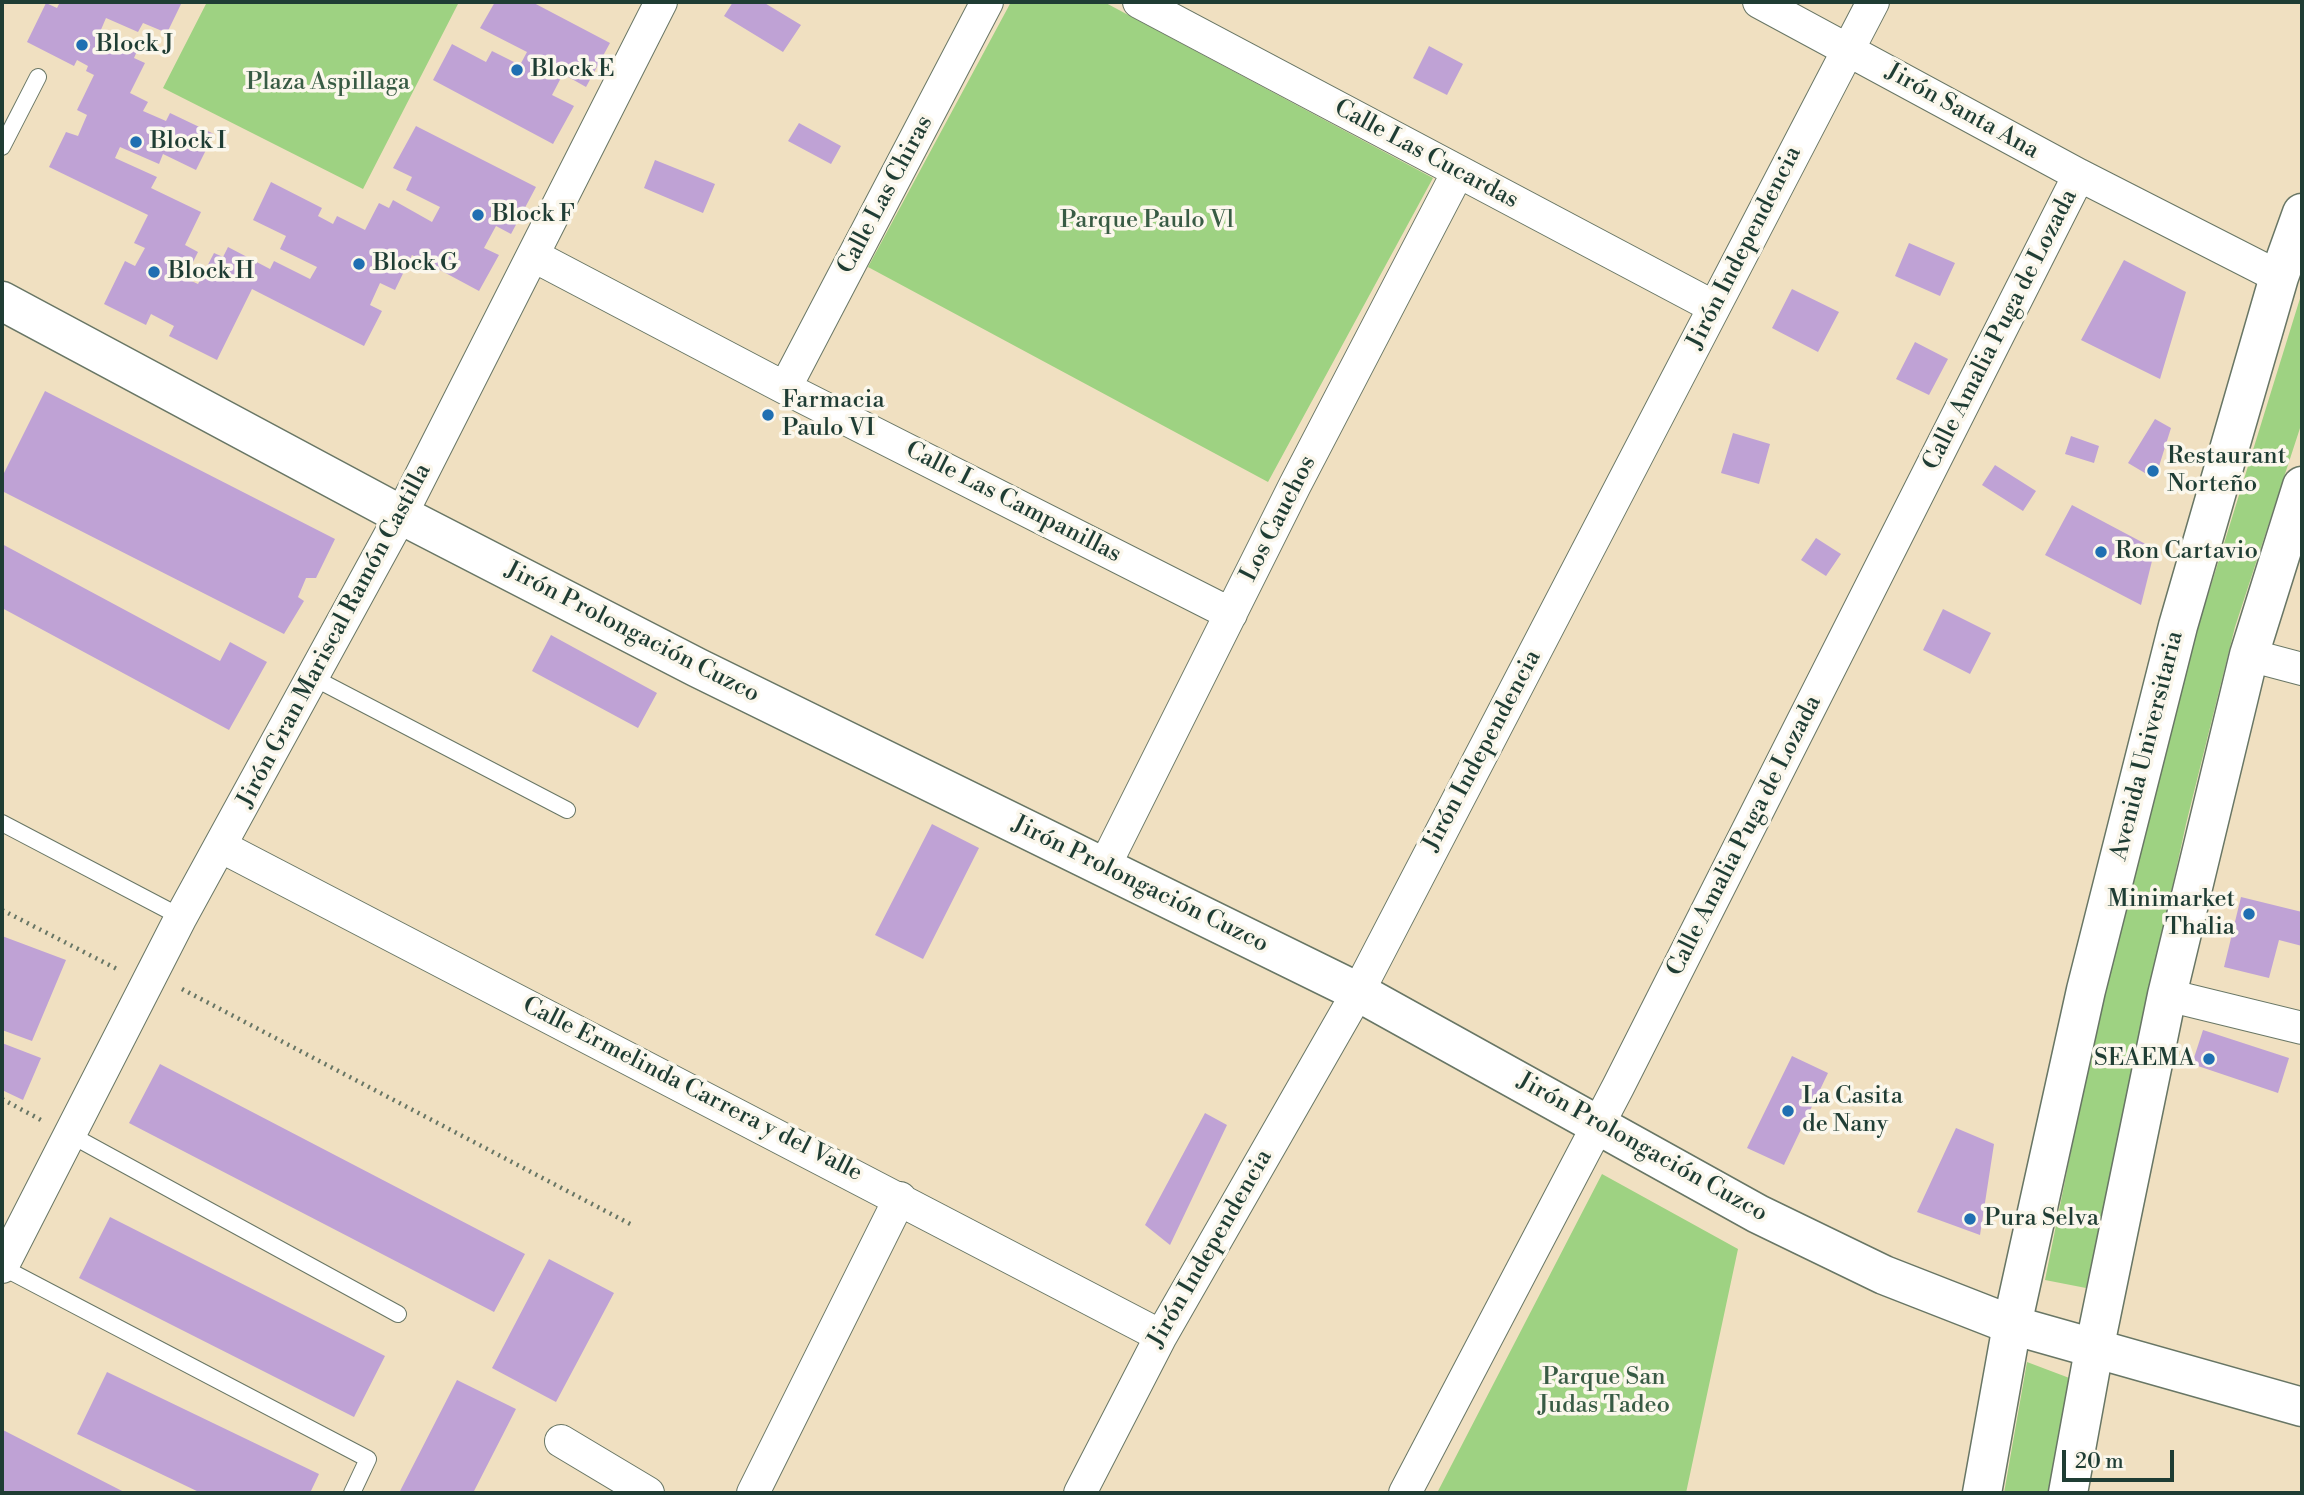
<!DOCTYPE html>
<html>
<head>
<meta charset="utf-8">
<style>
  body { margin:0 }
  #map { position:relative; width:2304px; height:1495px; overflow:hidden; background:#f0e0c1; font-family:"Libre Bodoni",serif }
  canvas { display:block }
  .frame { position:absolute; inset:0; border:4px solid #1f3d34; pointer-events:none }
  .scale { position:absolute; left:2062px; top:1450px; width:112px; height:32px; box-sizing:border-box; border:4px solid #1f3d34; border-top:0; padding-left:9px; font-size:21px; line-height:24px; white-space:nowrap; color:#1f3d34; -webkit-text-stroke:5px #fbf7ec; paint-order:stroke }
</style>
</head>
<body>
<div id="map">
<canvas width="2304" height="1495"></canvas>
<div class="frame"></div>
<div class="scale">20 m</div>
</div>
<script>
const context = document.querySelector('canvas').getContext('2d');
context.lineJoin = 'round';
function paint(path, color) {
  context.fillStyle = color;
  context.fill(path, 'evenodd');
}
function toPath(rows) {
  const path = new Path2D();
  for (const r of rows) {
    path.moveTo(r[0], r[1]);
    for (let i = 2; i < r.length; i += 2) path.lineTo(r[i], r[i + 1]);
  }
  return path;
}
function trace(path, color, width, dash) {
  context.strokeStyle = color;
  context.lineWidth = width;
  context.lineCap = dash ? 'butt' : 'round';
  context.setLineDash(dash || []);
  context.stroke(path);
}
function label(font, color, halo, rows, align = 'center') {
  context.font = font + ' "Libre Bodoni",serif';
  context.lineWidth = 7;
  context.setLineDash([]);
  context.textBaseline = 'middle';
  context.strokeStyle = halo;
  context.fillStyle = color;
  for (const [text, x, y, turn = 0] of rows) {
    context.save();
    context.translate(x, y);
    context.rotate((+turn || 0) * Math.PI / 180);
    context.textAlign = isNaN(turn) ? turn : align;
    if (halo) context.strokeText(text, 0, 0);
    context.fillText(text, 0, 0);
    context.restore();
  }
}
paint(toPath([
  [207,2,459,2,363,189,163,88],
  [1011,2,1104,2,1433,178,1268,482,868,267],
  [2302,292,2302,422,2235,627,2186,824,2086,1288,2045,1280,2137,824],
  [1602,1174,1738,1249,1686,1493,1437,1493],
  [2027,1362,2072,1379,2051,1493,2004,1493]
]), '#9ed282');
paint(toPath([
  [60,2,182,2,167,33,143,23,138,32,106,18,100,32,138,49,134,58,145,63,130,93,148,102,143,111,166,121,170,113,214,134,196,170,163,154,159,164,120,147,115,158,157,177,151,188,201,212,185,245,198,252,185,278,198,284,214,253,223,257,228,247,270,269,274,261,310,279,317,267,280,249,286,236,253,220,271,182,322,208,318,216,333,224,337,216,365,230,379,203,389,208,393,200,432,222,440,207,406,190,412,177,393,168,416,126,536,187,511,234,496,226,484,248,499,255,479,291,412,255,395,290,380,283,370,305,382,311,364,346,252,289,217,360,169,336,174,326,151,314,146,325,104,304,125,261,135,266,145,248,134,243,148,215,49,167,66,132,78,136,87,115,77,110,94,75,86,71,88,66,77,60,74,66,27,42,46,3,57,8],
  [495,2,532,2,610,43,586,87,563,74,552,95,574,106,553,144,433,80,452,44,486,62,492,51,520,65,527,52,480,28],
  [733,2,763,2,801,25,783,52,724,16],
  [1429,46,1463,64,1447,95,1413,78],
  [799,123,841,146,831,164,788,141],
  [655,160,715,184,703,213,644,188],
  [1909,243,1955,263,1940,296,1895,276],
  [2124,260,2186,292,2160,379,2081,340],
  [1792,289,1839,312,1818,352,1772,328],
  [1915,342,1948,359,1929,395,1896,379],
  [45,391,335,539,316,578,306,578,298,597,304,601,284,634,2,491,2,477],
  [2155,419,2171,428,2155,479,2128,463],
  [1733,433,1770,444,1759,484,1721,473],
  [2071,436,2099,446,2094,463,2065,454],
  [1995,465,2036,491,2023,511,1982,485],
  [2072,505,2155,549,2141,605,2045,555],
  [1816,538,1841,554,1826,576,1801,560],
  [2,544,220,661,230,642,267,662,229,730,2,608],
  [1943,609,1991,633,1970,674,1923,650],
  [551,635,657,693,638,728,532,671],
  [932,824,979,848,923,959,875,935],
  [2241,897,2302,912,2302,946,2279,940,2269,978,2224,967],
  [2,936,66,960,32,1041,2,1030],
  [2203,1030,2289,1058,2278,1093,2192,1064],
  [2,1043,41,1058,23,1100,2,1090],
  [1792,1056,1828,1073,1784,1165,1747,1148],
  [160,1064,525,1254,494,1312,129,1123],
  [1205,1113,1227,1125,1170,1245,1145,1225],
  [1956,1128,1994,1144,1980,1235,1917,1212],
  [110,1217,385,1356,354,1417,79,1278],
  [549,1259,614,1293,556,1402,492,1368],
  [107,1372,319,1474,310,1493,201,1493,77,1434],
  [457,1380,516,1409,473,1493,399,1493],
  [3,1430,126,1493,2,1493]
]), '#bfa2d5');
const lane = toPath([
  [2,147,38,77],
  [314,678,567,810],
  [2,823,181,917],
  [69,1134,398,1314],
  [2,1267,368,1459,352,1493]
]);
const street = toPath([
  [1139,2,1714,307],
  [1759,2,2079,175,2279,277],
  [534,256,785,388,1231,614],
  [785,388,987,2],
  [2249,655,2302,669],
  [222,847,1161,1336],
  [1104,867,1295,485,1458,172],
  [2167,995,2302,1028],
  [2,1267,181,917,401,515,661,2],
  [561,1441,648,1493],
  [753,1493,900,1198],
  [1080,1493,1161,1336,1358,992,1873,2],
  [1405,1493,1618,1087,2079,175]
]);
const secondary = toPath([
  [2,301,401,515,698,668,1358,992,1758,1214,1884,1275,2012,1325,2302,1407]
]);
const primary = toPath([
  [1982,1493,2012,1325,2086,990,2178,626,2279,277,2302,213],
  [2068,1493,2094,1350,2167,995,2249,655,2302,486]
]);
trace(lane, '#687665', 18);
trace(street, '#687665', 34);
trace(secondary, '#687665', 41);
trace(primary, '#687665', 41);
trace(toPath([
  [2,910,117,969],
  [182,989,634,1226],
  [2,1099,41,1120]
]), '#687665', 4.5, [2, 5]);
trace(lane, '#fff', 16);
trace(street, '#fff', 32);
trace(secondary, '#fff', 38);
trace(primary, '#fff', 38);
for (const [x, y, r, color] of [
  [82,45,7,"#1f6fb2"],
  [517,70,7,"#1f6fb2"],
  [136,142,7,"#1f6fb2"],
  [478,215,7,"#1f6fb2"],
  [359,264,7,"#1f6fb2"],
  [154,272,7,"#1f6fb2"],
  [768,415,7,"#1f6fb2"],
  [2153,471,7,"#1f6fb2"],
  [2101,552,7,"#1f6fb2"],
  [2249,914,7,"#1f6fb2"],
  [2209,1059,7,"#1f6fb2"],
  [1788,1111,7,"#1f6fb2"],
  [1970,1219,7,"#1f6fb2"]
]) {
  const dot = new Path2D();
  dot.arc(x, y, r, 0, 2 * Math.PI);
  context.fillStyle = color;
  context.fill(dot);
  trace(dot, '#fbf7ec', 2.5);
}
label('24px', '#1f3d34', '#fbf7ec', [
  ["Block J",96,45],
  ["Block E",531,70],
  ["Block I",150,142],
  ["Block F",492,215],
  ["Block G",373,264],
  ["Block H",168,272],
  ["Farmacia",782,401],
  ["Paulo VI",782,429],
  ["Restaurant",2167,457],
  ["Norteño",2167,485],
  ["Ron Cartavio",2115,552],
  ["Minimarket",2235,900,"right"],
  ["Thalia",2235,928,"right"],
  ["SEAEMA",2195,1059,"right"],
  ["La Casita",1802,1097],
  ["de Nany",1802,1125],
  ["Pura Selva",1984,1219]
], 'left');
label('24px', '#385b44', '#fbf7ec', [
  ["Plaza Aspillaga",328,83],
  ["Parque Paulo Vl",1147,221],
  ["Parque San",1604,1378],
  ["Judas Tadeo",1604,1406]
]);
label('24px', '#1f3d34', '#fbf7ec', [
  ["Jirón Santa Ana",1962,112,29],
  ["Calle Las Cucardas",1426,155,28],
  ["Calle Las Chiras",886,195,-62],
  ["Jirón Independencia",1745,248,-63],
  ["Calle Amalia Puga de Lozada",2001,330,-63],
  ["Calle Las Campanillas",1013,503,27],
  ["Los Cauchos",1279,519,-63],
  ["Jirón Prolongación Cuzco",632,633,27],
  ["Jirón Gran Mariscal Ramón Castilla",335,636,-62],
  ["Avenida Universitaria",2148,746,-76],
  ["Jirón Independencia",1483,751,-62],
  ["Calle Amalia Puga de Lozada",1745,836,-63],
  ["Jirón Prolongación Cuzco",1140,885,26],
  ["Calle Ermelinda Carrera y del Valle",692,1090,27],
  ["Jirón Prolongación Cuzco",1642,1148,29],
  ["Jirón Independencia",1211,1249,-60]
]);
</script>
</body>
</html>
